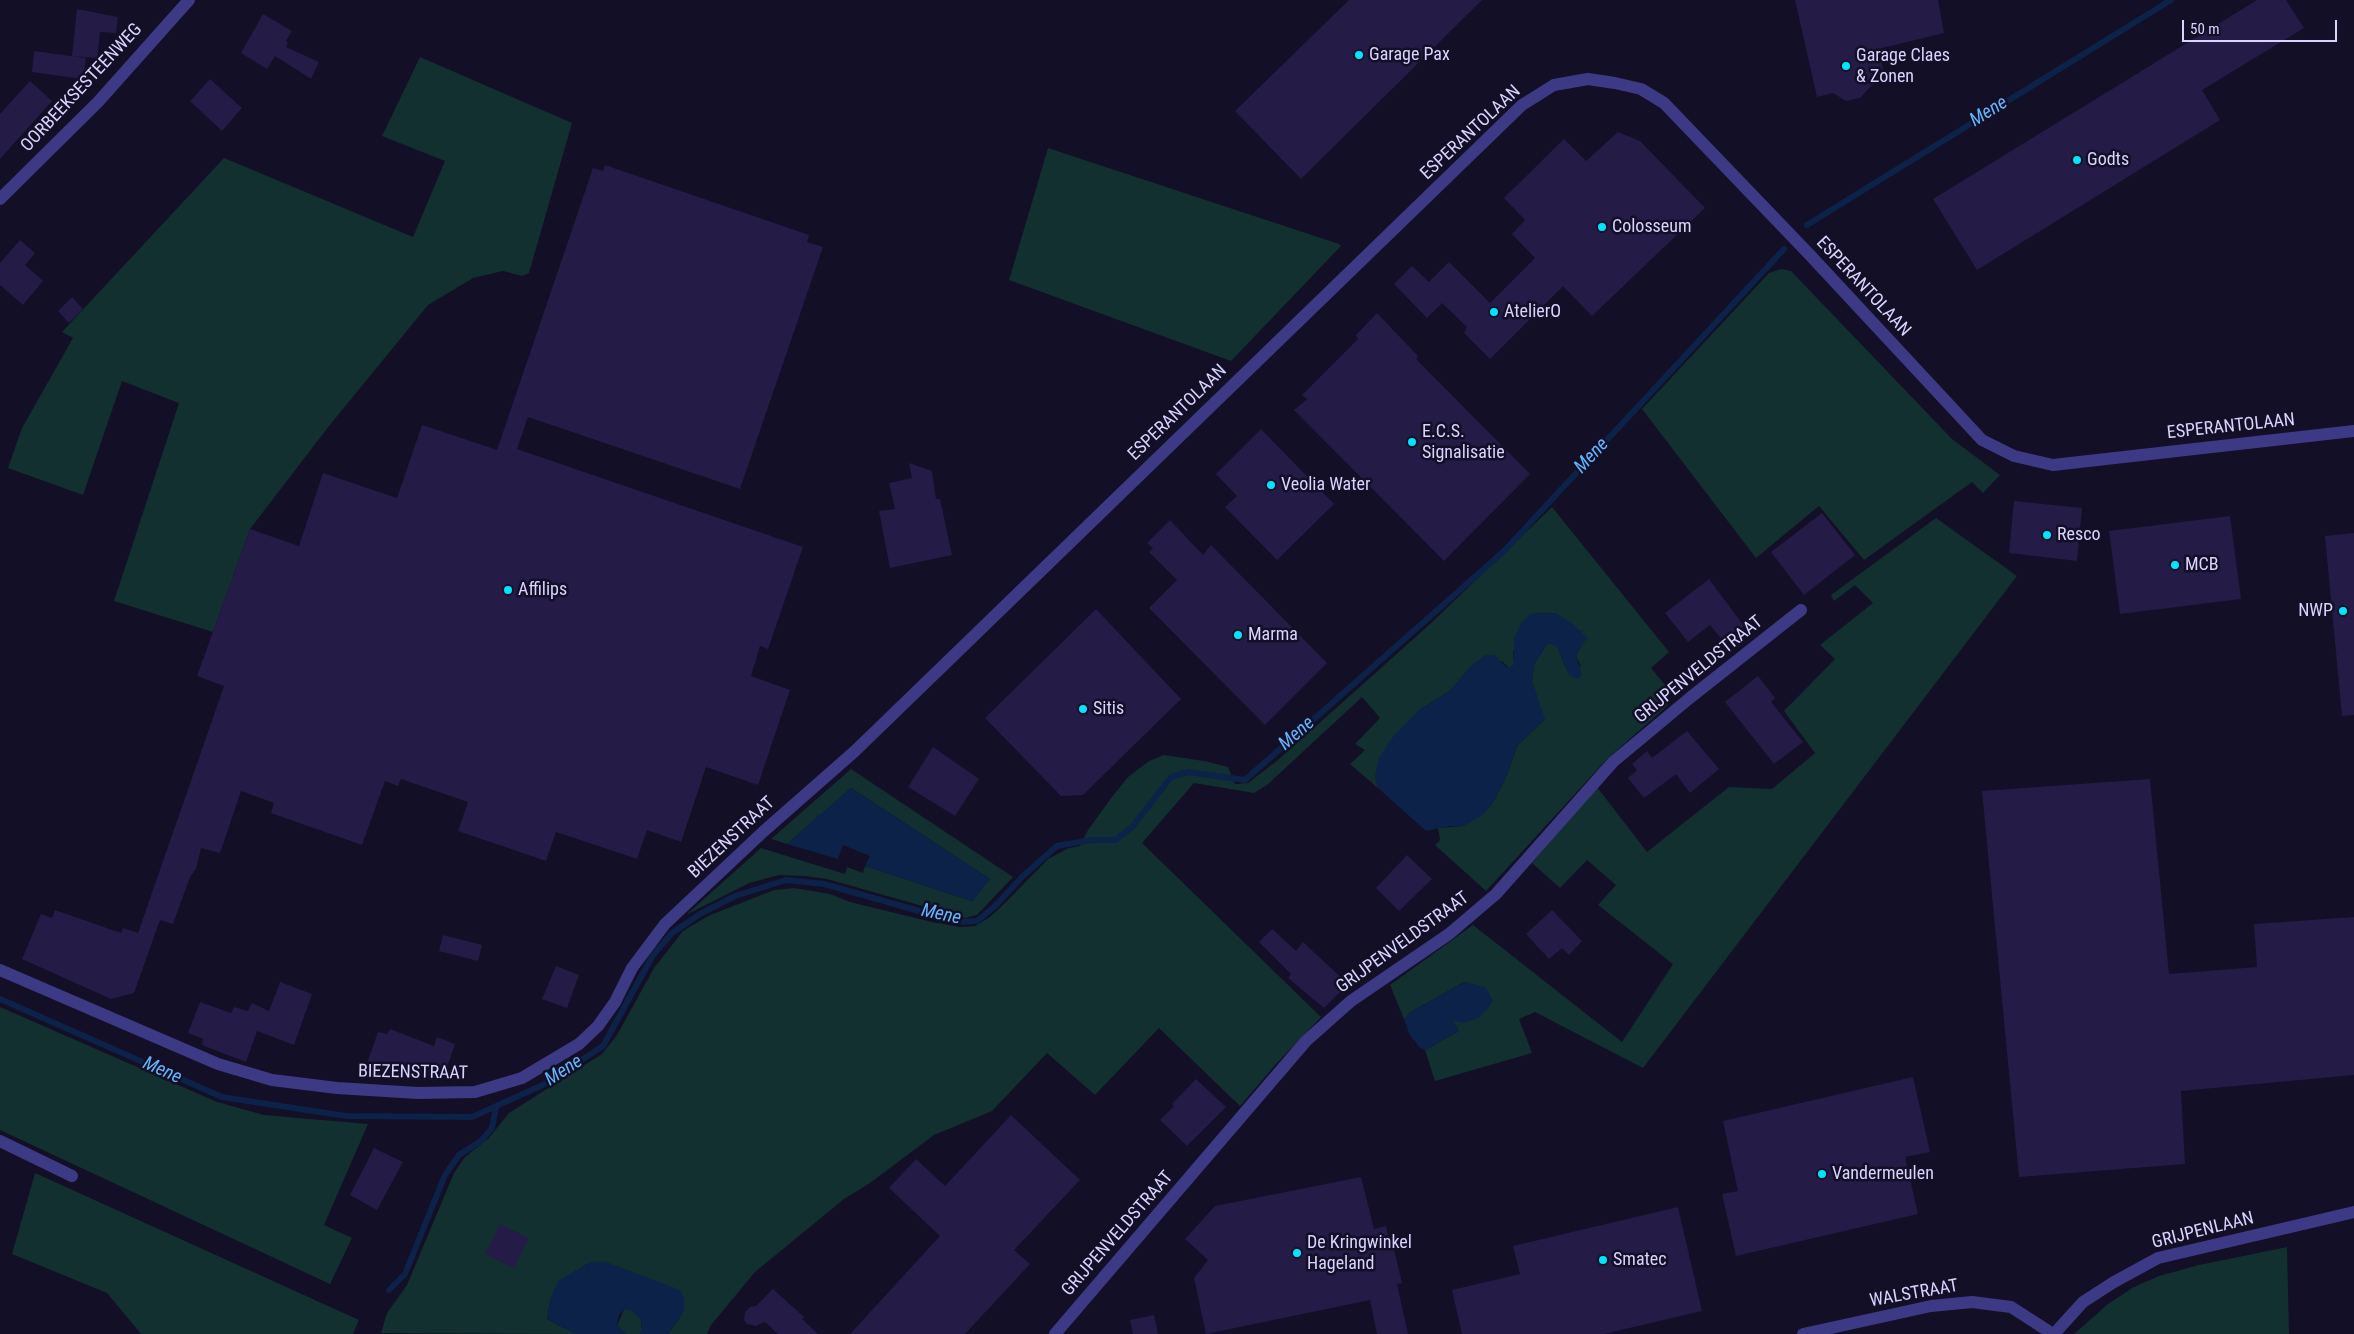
<!DOCTYPE html>
<html>
<head>
<meta charset="utf-8">
<style>
  body { margin:0 }
  #map { position:relative; width:2354px; height:1334px; overflow:hidden; background:#130f26; font-family:"Roboto Condensed",sans-serif }
  canvas { display:block }
  .scale { position:absolute; left:2182px; top:20px; width:155px; height:22px; box-sizing:border-box; border:2px solid #d9d4ff; border-top:0; padding-left:6px; font-size:15px; line-height:18px; white-space:nowrap; color:#d9d4ff; -webkit-text-stroke:4px #130f26; paint-order:stroke }
</style>
</head>
<body>
<div id="map">
<canvas width="2354" height="1334"></canvas>
<div class="scale">50 m</div>
</div>
<script>
const context = document.querySelector('canvas').getContext('2d');
context.lineJoin = 'round';
function paint(path, color) {
  context.fillStyle = color;
  context.fill(path, 'evenodd');
}
function toPath(rows) {
  const path = new Path2D();
  for (const r of rows) {
    path.moveTo(r[0], r[1]);
    for (let i = 2; i < r.length; i += 2) path.lineTo(r[i], r[i + 1]);
  }
  return path;
}
function trace(path, color, width, dash) {
  context.strokeStyle = color;
  context.lineWidth = width;
  context.lineCap = dash ? 'butt' : 'round';
  context.setLineDash(dash || []);
  context.stroke(path);
}
function label(font, color, halo, rows, align = 'center') {
  context.font = font + ' "Roboto Condensed",sans-serif';
  context.lineWidth = 5;
  context.setLineDash([]);
  context.textBaseline = 'middle';
  context.strokeStyle = halo;
  context.fillStyle = color;
  for (const [text, x, y, turn = 0] of rows) {
    context.save();
    context.translate(x, y);
    context.rotate((+turn || 0) * Math.PI / 180);
    context.textAlign = isNaN(turn) ? turn : align;
    if (halo) context.strokeText(text, 0, 0);
    context.fillText(text, 0, 0);
    context.restore();
  }
}
paint(toPath([
  [420,57,572,123,529,273,522,276,503,271,473,278,428,305,329,426,250,529,213,632,114,601,179,403,122,381,83,495,8,468,22,428,73,338,62,332,224,158,413,237,445,161,382,136],
  [1048,148,1339,244,1341,246,1231,361,1009,280],
  [1781,269,1791,271,1952,439,2000,475,1983,493,1972,482,1864,560,1819,506,1756,558,1642,409,1769,273],
  [1552,507,1669,652,1651,668,1665,685,1667,706,1607,759,1486,891,1435,845,1440,840,1438,828,1463,826,1492,804,1507,775,1517,746,1544,720,1532,681,1534,664,1548,643,1557,646,1565,666,1581,666,1576,656,1582,644,1556,613,1530,614,1513,652,1514,665,1509,668,1502,661,1472,665,1451,690,1419,710,1375,776,1379,789,1350,764,1365,750,1355,744,1380,718,1362,697,1267,785,1254,793,1194,783,1142,843,1321,1017,1276,1064,1240,1106,1159,1028,1095,1095,1047,1053,992,1111,934,1135,870,1183,844,1199,755,1272,711,1325,707,1334,668,1334,684,1311,591,1262,559,1281,551,1297,547,1319,576,1334,381,1333,387,1313,407,1285,454,1173,465,1157,489,1138,509,1113,602,1054,617,1035,654,968,683,931,708,916,774,890,794,888,830,894,850,902,932,922,960,927,975,926,990,917,1004,904,1048,859,1069,848,1080,846,1088,830,1112,797,1128,777,1149,761,1164,755,1204,761,1228,767,1235,784,1248,783,1278,760,1429,625],
  [1936,518,2017,576,1643,1068,1535,1012,1519,1019,1532,1053,1435,1081,1425,1050,1459,1031,1453,1021,1485,988,1464,982,1411,1012,1404,1019,1390,985,1473,925,1622,1042,1673,964,1598,905,1616,885,1587,860,1560,888,1532,863,1597,787,1647,852,1729,787,1772,789,1815,753,1784,711,1835,659,1820,645,1873,603,1855,585,1834,601,1831,595],
  [851,769,1013,877,977,915,965,918,827,879,804,876,779,875,749,883,686,915,761,848,845,874,847,867,863,873,865,866,972,901,990,879,851,788,787,844,771,839],
  [0,1007,217,1102,264,1115,368,1124,324,1225,352,1238,330,1284,0,1130],
  [35,1173,359,1320,353,1334,141,1334,107,1293,12,1254],
  [2287,1247,2289,1334,2074,1334,2108,1304,2134,1287,2159,1276,2199,1265],
  [624,1309,633,1310,641,1320,642,1331,640,1334,626,1334,617,1326]
]), '#12302f');
paint(toPath([
  [1556,613,1572,623,1588,638,1582,644,1576,656,1582,675,1578,679,1569,675,1557,646,1548,643,1534,664,1532,681,1545,719,1517,746,1507,775,1492,804,1482,816,1463,826,1450,826,1426,831,1379,789,1375,776,1379,758,1392,738,1419,710,1451,690,1472,665,1486,655,1494,655,1508,668,1514,665,1514,638,1522,622,1530,614],
  [851,788,990,879,972,901,865,866,870,856,843,845,838,859,787,844],
  [1464,982,1486,988,1493,1001,1488,1008,1479,1018,1463,1023,1453,1021,1459,1031,1425,1050,1420,1048,1409,1034,1404,1019,1411,1012],
  [591,1262,606,1262,680,1290,684,1298,684,1311,668,1334,640,1334,642,1331,641,1320,633,1311,624,1309,619,1315,617,1325,626,1334,576,1334,547,1319,551,1297,558,1281]
]), '#0c2248');
trace(toPath([
  [1807,225,2171,0],
  [0,999,222,1097,346,1116,472,1117,545,1084,603,1046,653,955,672,933,700,914,735,896,786,880,824,884,958,922,977,921,995,906,1023,876,1057,846,1090,840,1116,840,1132,827,1171,777,1188,772,1245,780,1504,551,1784,249],
  [389,1290,405,1274,445,1175,459,1155,481,1141,492,1128,496,1107]
]), '#0c2248', 6);
paint(toPath([
  [1349,0,1482,0,1301,179,1235,111],
  [1795,0,1938,0,1944,33,1878,49,1886,82,1872,85,1860,98,1846,101,1833,93,1817,97],
  [2257,0,2286,0,2304,28,2202,90,2220,120,1977,270,1933,199],
  [77,9,118,17,116,33,100,32,97,58,72,56],
  [263,14,292,31,286,41,288,43,286,47,319,62,311,79,275,56,267,69,241,53],
  [34,51,86,58,83,79,32,72],
  [210,79,242,108,222,131,190,101],
  [30,81,52,101,0,159,0,114],
  [1618,132,1640,141,1705,208,1592,316,1563,286,1490,359,1464,333,1467,327,1442,303,1427,318,1394,284,1412,266,1429,282,1449,262,1490,303,1535,258,1512,234,1525,220,1504,198,1564,139,1586,161],
  [605,165,809,235,807,242,823,247,740,489,528,417,517,449,803,547,768,649,760,646,751,676,790,690,758,785,706,767,681,842,647,830,637,859,556,832,546,861,458,831,468,802,401,779,398,786,385,781,362,845,271,813,274,803,241,791,220,853,201,848,196,869,190,877,173,924,160,920,134,993,111,999,22,959,41,914,52,918,55,910,121,933,123,928,138,933,224,686,197,676,250,529,299,546,323,473,397,498,422,425,497,450,593,168,603,171],
  [20,240,35,253,25,265,43,281,23,305,0,285,0,263],
  [72,297,83,309,69,323,58,311],
  [1377,313,1418,356,1416,359,1530,474,1444,561,1294,410,1307,399,1302,395,1358,339,1356,335],
  [1261,429,1334,504,1277,560,1225,507,1237,496,1216,474],
  [909,463,932,471,936,499,940,499,952,555,890,568,879,511,895,509,889,483,912,478],
  [2014,501,2082,508,2077,561,2009,553],
  [1822,513,1855,555,1804,595,1771,552],
  [2230,516,2241,599,2120,614,2109,531],
  [1170,520,1203,555,1211,545,1327,663,1265,725,1149,608,1177,580,1149,552,1153,548,1147,543],
  [2354,533,2354,715,2342,716,2325,536],
  [1709,579,1744,626,1723,641,1710,625,1688,642,1665,613],
  [1096,609,1181,699,1083,795,1061,796,985,718],
  [1758,676,1775,698,1771,702,1803,742,1774,764,1725,702],
  [1687,731,1719,769,1690,793,1676,774,1644,798,1628,778,1637,770,1632,764,1647,751,1652,758],
  [933,747,979,779,955,816,908,787],
  [2150,779,2169,974,2257,967,2254,924,2354,917,2354,1075,2181,1091,2185,1164,2019,1177,1982,791],
  [1407,855,1432,879,1399,911,1376,888],
  [1552,910,1582,941,1569,955,1562,948,1549,959,1526,934],
  [1272,929,1296,951,1303,942,1348,984,1324,1008,1288,978,1291,974,1259,942],
  [443,935,482,945,478,961,439,951],
  [556,966,579,975,567,1008,542,999],
  [280,982,312,994,294,1045,257,1031,246,1062,202,1045,203,1039,188,1033,200,1002,231,1013,234,1007,248,1011,252,1003,269,1011],
  [390,1029,434,1046,437,1037,455,1044,444,1076,395,1076,366,1066,378,1032,387,1034],
  [1913,1077,1930,1152,1905,1157,1918,1214,1736,1256,1722,1194,1738,1191,1723,1121],
  [1196,1079,1226,1107,1187,1146,1160,1120,1174,1106,1172,1104],
  [1011,1115,1080,1180,1014,1250,1030,1264,965,1334,850,1334,940,1236,889,1188,916,1159,945,1186],
  [374,1148,403,1162,377,1210,350,1195],
  [1361,1177,1374,1229,1386,1226,1390,1244,1393,1245,1402,1283,1397,1284,1408,1334,1377,1334,1370,1300,1206,1334,1194,1278,1208,1260,1185,1239,1215,1206],
  [1678,1207,1702,1311,1604,1334,1462,1334,1452,1290,1520,1274,1513,1246],
  [500,1224,529,1238,514,1268,485,1254],
  [773,1289,804,1317,802,1319,818,1334,778,1334,765,1322,756,1326,747,1324,744,1320,745,1312,750,1307,756,1306],
  [1154,1315,1158,1334,1133,1334,1130,1320]
]), '#241b47');
trace(toPath([
  [0,199,98,102,189,0],
  [0,970,218,1064,272,1080,337,1088,418,1093,475,1092,522,1078,579,1044,598,1026,615,1002,632,968,665,924,764,831,855,751,1522,105,1554,85,1588,79,1615,83,1641,89,1664,103,1809,254,1982,440,2014,456,2053,465,2354,431],
  [0,1141,72,1176],
  [1055,1334,1306,1041,1351,1001,1449,934,1496,894,1613,762,1691,697,1801,610],
  [1803,1334,1931,1306,1972,1302,2011,1307,2053,1334],
  [2054,1334,2083,1302,2114,1282,2158,1258,2354,1212]
]), '#3d3a85', 12);
for (const [x, y, r, color] of [
  [1359,55,5,"#00e5ff"],
  [1846,66,5,"#00e5ff"],
  [2077,160,5,"#00e5ff"],
  [1602,227,5,"#00e5ff"],
  [1494,312,5,"#00e5ff"],
  [1412,442,5,"#00e5ff"],
  [1271,485,5,"#00e5ff"],
  [2047,535,5,"#00e5ff"],
  [2175,565,5,"#00e5ff"],
  [508,590,5,"#00e5ff"],
  [2343,611,5,"#00e5ff"],
  [1238,635,5,"#00e5ff"],
  [1083,709,5,"#00e5ff"],
  [1822,1174,5,"#00e5ff"],
  [1297,1253,5,"#00e5ff"],
  [1603,1260,5,"#00e5ff"]
]) {
  const dot = new Path2D();
  dot.arc(x, y, r, 0, 2 * Math.PI);
  context.fillStyle = color;
  context.fill(dot);
  trace(dot, '#130f26', 2);
}
label('18px', '#d9d4ff', '#130f26', [
  ["Garage Pax",1369,55],
  ["Garage Claes",1856,56],
  ["& Zonen",1856,77],
  ["Godts",2087,160],
  ["Colosseum",1612,227],
  ["AtelierO",1504,312],
  ["E.C.S.",1422,432],
  ["Signalisatie",1422,453],
  ["Veolia Water",1281,485],
  ["Resco",2057,535],
  ["MCB",2185,565],
  ["Affilips",518,590],
  ["NWP",2333,611,"right"],
  ["Marma",1248,635],
  ["Sitis",1093,709],
  ["Vandermeulen",1832,1174],
  ["De Kringwinkel",1307,1243],
  ["Hageland",1307,1264],
  ["Smatec",1613,1260]
], 'left');
label('18px', '#d9d4ff', '#130f26', [
  ["OORBEEKSESTEENWEG",82,88,-47],
  ["ESPERANTOLAAN",1471,133,-43],
  ["ESPERANTOLAAN",1863,287,47],
  ["ESPERANTOLAAN",1178,413,-44],
  ["ESPERANTOLAAN",2231,427,-6],
  ["GRIJPENVELDSTRAAT",1699,670,-39],
  ["BIEZENSTRAAT",732,838,-43],
  ["GRIJPENVELDSTRAAT",1403,943,-36],
  ["BIEZENSTRAAT",413,1073,1],
  ["GRIJPENLAAN",2203,1231,-14],
  ["GRIJPENVELDSTRAAT",1118,1234,-49],
  ["WALSTRAAT",1914,1294,-10]
]);
label('italic 19px', '#62b6ff', '#130f26', [
  ["Mene",1989,112,-32],
  ["Mene",1592,456,-47],
  ["Mene",1297,734,-41],
  ["Mene",941,915,12],
  ["Mene",162,1071,24],
  ["Mene",564,1071,-33]
]);
</script>
</body>
</html>
